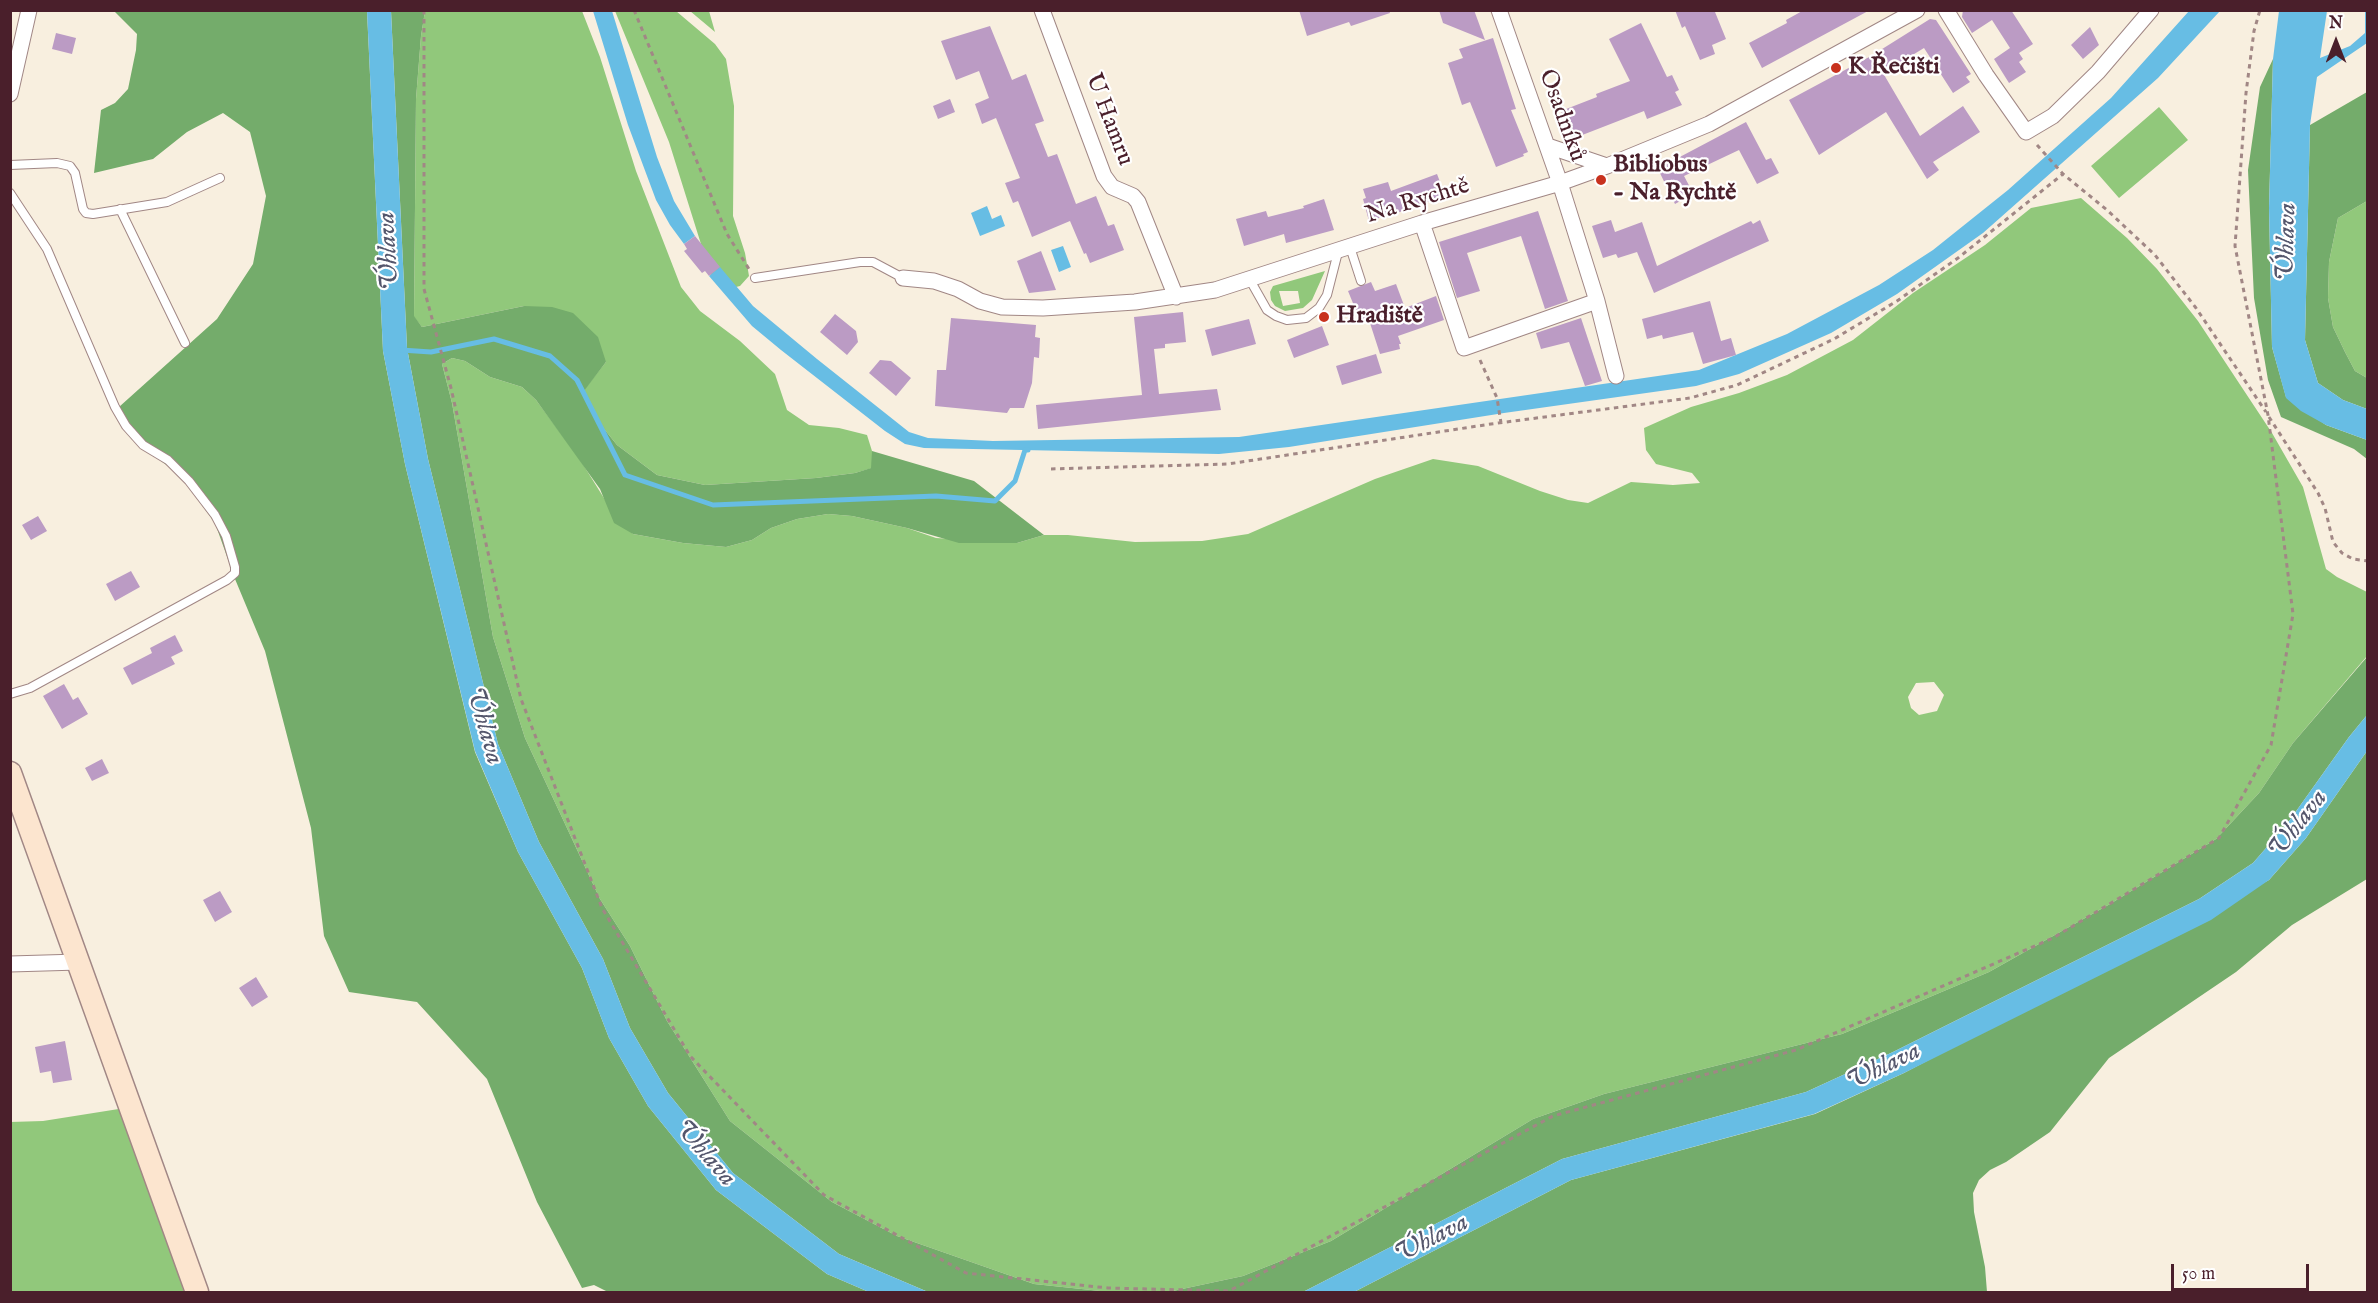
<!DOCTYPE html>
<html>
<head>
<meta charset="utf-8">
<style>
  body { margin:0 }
  #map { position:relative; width:2378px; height:1303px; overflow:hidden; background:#f8efdf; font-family:"IM FELL English",serif }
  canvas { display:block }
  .frame { position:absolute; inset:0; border:12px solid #4a1f2b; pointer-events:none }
  .north { position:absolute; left:2306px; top:12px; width:60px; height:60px; -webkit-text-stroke:4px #fff; paint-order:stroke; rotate:0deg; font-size:16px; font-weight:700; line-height:24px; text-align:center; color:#4a1f2b }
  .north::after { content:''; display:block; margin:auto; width:21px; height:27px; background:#4a1f2b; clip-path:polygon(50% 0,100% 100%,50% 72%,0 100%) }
  .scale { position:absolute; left:2171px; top:1264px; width:138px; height:27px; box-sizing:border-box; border:3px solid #4a1f2b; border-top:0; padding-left:8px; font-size:18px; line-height:21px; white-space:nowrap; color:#4a1f2b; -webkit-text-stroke:4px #fff; paint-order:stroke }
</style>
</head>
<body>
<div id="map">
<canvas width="2378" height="1303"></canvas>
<div class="frame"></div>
<div class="north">N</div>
<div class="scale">50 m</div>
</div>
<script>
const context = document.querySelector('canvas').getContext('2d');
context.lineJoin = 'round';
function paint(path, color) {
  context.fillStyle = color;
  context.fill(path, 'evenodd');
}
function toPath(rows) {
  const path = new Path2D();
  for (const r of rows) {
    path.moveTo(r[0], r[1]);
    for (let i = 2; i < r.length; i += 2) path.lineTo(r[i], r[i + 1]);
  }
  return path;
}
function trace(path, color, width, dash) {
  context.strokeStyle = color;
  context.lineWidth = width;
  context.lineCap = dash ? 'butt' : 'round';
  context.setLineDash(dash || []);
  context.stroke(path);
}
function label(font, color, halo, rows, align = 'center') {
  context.font = font + ' "IM FELL English",serif';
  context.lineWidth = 4.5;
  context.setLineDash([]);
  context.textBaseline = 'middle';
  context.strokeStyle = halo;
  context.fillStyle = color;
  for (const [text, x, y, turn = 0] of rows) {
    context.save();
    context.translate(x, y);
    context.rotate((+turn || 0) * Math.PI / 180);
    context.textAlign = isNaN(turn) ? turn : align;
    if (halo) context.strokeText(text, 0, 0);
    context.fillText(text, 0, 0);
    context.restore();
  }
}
paint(toPath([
  [425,11,582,11,600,57,636,171,681,287,700,311,740,341,775,374,787,410,809,425,839,428,867,435,872,451,872,468,855,473,816,478,705,485,657,475,617,445,593,415,583,391,606,362,524,306,422,327,414,317,416,99,421,36],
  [615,11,676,11,715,44,726,59,734,106,733,216,745,253,749,276,740,286,724,290,711,276,669,142],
  [690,11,709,11,715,32],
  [2159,107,2188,140,2119,198,2091,166],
  [2081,198,2127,238,2157,269,2198,321,2272,433,2303,487,2326,569,2337,577,2367,592,2367,656,2293,743,2259,793,2216,839,2110,904,1989,972,1842,1034,1604,1094,1533,1119,1331,1241,1243,1276,1168,1292,1110,1292,1034,1284,897,1236,832,1202,730,1121,667,1021,630,946,600,899,525,738,493,637,452,403,442,364,452,358,465,361,490,377,522,387,536,400,579,458,607,503,633,534,683,543,726,547,752,540,771,528,797,519,828,514,852,516,907,528,936,538,1017,543,1044,535,1068,535,1135,542,1202,541,1248,534,1375,479,1433,459,1478,466,1540,491,1568,500,1588,503,1631,482,1673,485,1700,483,1692,473,1656,464,1646,450,1644,428,1691,407,1739,393,1787,375,1853,340,1913,293,1985,245,2031,208],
  [1934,682,1944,695,1937,711,1919,715,1911,708,1908,697,1916,683],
  [2367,201,2367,378,2355,371,2345,352,2333,327,2328,298,2329,262,2338,218],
  [1325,271,1312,300,1303,308,1285,311,1275,306,1271,300,1270,292,1273,286],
  [1279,291,1298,291,1300,303,1283,306],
  [125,1108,184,1292,11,1292,10,1122,43,1121]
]), '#91c87b');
paint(toPath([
  [114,11,367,11,383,351,405,464,475,752,518,852,582,968,609,1038,648,1106,716,1190,827,1274,869,1292,608,1292,594,1285,582,1288,537,1202,487,1079,417,1002,349,992,324,936,311,828,265,651,235,579,215,523,180,475,142,447,119,407,217,319,253,264,266,196,250,132,223,113,187,132,153,159,94,173,101,110,115,103,128,89,136,50,137,34],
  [391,11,425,11,421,36,416,99,414,316,422,327,524,306,552,307,573,313,598,337,606,362,584,391,593,415,617,445,657,475,705,485,816,478,855,473,871,468,872,451,974,481,1044,535,1017,543,959,543,907,528,852,516,828,514,797,519,771,528,752,540,726,547,683,543,633,534,614,523,600,489,536,400,522,387,490,377,465,361,452,358,442,364,452,403,493,637,525,738,600,899,630,946,667,1021,730,1121,832,1202,897,1236,1034,1284,1110,1292,928,1292,839,1254,733,1173,668,1093,630,1028,603,959,539,842,498,744,428,459,407,348],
  [2273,59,2269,208,2272,347,2286,397,2326,425,2367,440,2367,459,2354,449,2281,417,2268,380,2254,298,2248,170,2260,87],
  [2367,92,2367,201,2338,218,2329,262,2328,298,2333,327,2345,352,2355,371,2367,378,2367,409,2343,400,2318,383,2305,340,2310,125],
  [2367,657,2367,715,2349,737,2287,824,2253,863,2199,899,1893,1052,1806,1092,1562,1159,1303,1292,1168,1292,1243,1276,1331,1241,1533,1119,1604,1094,1842,1034,1989,972,2110,904,2216,839,2259,793,2293,743],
  [2367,751,2367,879,2292,925,2236,972,2109,1058,2050,1132,2006,1162,1990,1170,1979,1180,1973,1193,1974,1212,1985,1267,1987,1292,1354,1292,1571,1180,1815,1114,1904,1073,2269,880,2306,838]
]), '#74ac6b');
paint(toPath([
  [367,11,391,11,407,348,428,459,498,744,539,842,603,959,630,1028,668,1093,733,1173,839,1254,928,1292,869,1292,827,1274,716,1190,648,1106,609,1038,582,968,518,852,475,751,405,464,383,351],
  [593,11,612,11,657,157,674,201,695,236,684,244,670,225,656,200,628,125],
  [2189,11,2220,11,2158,78,1983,233,1897,294,1831,333,1739,374,1696,386,1504,413,1289,447,1219,454,924,448,905,444,885,431,781,350,752,326,709,276,720,267,753,306,817,359,909,432,928,438,993,441,1239,437,1699,370,1787,334,1879,285,1933,250,2008,190,2111,98],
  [2279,11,2327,11,2320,58,2350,46,2365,33,2365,11,2367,11,2367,43,2317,77,2310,125,2305,340,2318,383,2343,400,2367,409,2367,440,2326,425,2301,411,2286,398,2272,347,2269,208,2273,59],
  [987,206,992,219,1001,215,1005,226,980,236,971,213],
  [1063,246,1071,267,1059,272,1051,250],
  [2367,715,2367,751,2306,838,2269,880,2211,920,1904,1073,1814,1114,1571,1180,1354,1292,1303,1292,1562,1159,1806,1092,1893,1052,2199,899,2253,863,2287,824,2349,737]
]), '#67bde4');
trace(toPath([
  [401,350,431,352,494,339,550,356,577,380,625,475,713,505,936,496,995,501,1015,481,1025,450,1028,450]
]), '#67bde4', 5);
paint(toPath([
  [1299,10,1389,10,1390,13,1351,26,1349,22,1307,36],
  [1439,10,1474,10,1485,40,1443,23],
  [1675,10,1718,10,1715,12,1726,39,1712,45,1715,54,1700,60,1685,26,1682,28],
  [1804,10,1870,10,1762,68,1749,43,1787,23,1786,20],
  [1963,10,2011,10,2033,44,2019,53,2023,59,2019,62,2026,72,2009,83,1994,59,2010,48,1992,20,1972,33,1962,17],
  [1930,19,1936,20,1971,74,1966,77,1970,82,1953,93,1924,48,1883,73,1920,136,1963,106,1980,132,1933,162,1939,170,1927,179,1886,112,1819,155,1789,100,1871,56],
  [1641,23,1667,77,1672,75,1679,90,1675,92,1682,105,1647,119,1644,111,1572,139,1561,111,1597,97,1596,94,1630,81,1609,39],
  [990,26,1012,80,1026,74,1044,121,1035,124,1048,157,1057,154,1076,204,1096,196,1108,226,1114,224,1124,250,1090,263,1086,253,1084,254,1070,221,1032,237,1018,201,1013,203,1005,183,1020,178,996,118,982,124,975,104,989,98,979,71,956,80,941,41],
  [2090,27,2099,45,2083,59,2071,45],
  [56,33,76,38,72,54,52,49],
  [1493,38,1516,109,1511,110,1528,152,1523,154,1524,156,1496,167,1470,102,1462,105,1448,63,1463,58,1459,49],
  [950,99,955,112,938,119,933,106],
  [1746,122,1766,160,1771,158,1779,173,1757,184,1739,150,1684,176,1692,191,1690,192,1691,195,1675,204,1657,167,1675,158,1676,159],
  [1437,174,1445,195,1410,209,1369,221,1363,199,1366,198,1363,189,1388,182,1391,191],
  [1324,199,1334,230,1286,243,1284,234,1244,246,1236,219,1266,211,1268,217,1304,208,1303,206],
  [1538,211,1568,301,1545,309,1521,236,1467,253,1480,291,1457,298,1439,242],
  [1611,220,1615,232,1642,222,1657,266,1751,221,1753,224,1760,220,1769,241,1654,293,1637,252,1618,258,1616,254,1603,258,1592,226],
  [695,236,720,267,709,276,705,271,702,273,684,251,687,249,684,244],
  [1041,251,1056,290,1029,293,1017,261],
  [1371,282,1375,291,1396,284,1405,308,1436,296,1444,320,1398,336,1401,344,1399,344,1400,349,1380,354,1369,320,1364,322,1362,318,1359,318,1348,291],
  [1710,301,1721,341,1731,338,1736,355,1703,364,1693,332,1663,339,1662,335,1647,339,1642,319],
  [1183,312,1186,342,1165,344,1165,348,1154,349,1159,394,1217,389,1221,410,1038,429,1036,405,1142,395,1134,317],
  [835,314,856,331,858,342,847,355,820,332],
  [951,318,1036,325,1035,337,1040,338,1039,358,1034,357,1032,383,1024,408,1010,408,1007,413,935,406,937,370,946,370],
  [1581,318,1602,381,1585,386,1569,342,1541,349,1536,333],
  [1249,319,1256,344,1212,356,1205,330],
  [1322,326,1329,345,1294,358,1287,340],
  [1376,354,1382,373,1342,385,1336,366],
  [880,360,891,361,911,378,896,396,869,373],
  [38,516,47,531,31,540,22,525],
  [131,571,140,587,115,601,106,584],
  [175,635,183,651,171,657,175,664,132,685,123,668,152,653,150,648],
  [64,684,73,700,78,697,88,714,62,729,43,696],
  [102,759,109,773,92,781,85,768],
  [220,891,232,912,215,922,203,900],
  [256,977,268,997,252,1007,239,988],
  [65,1041,72,1080,53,1083,51,1071,40,1073,35,1047]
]), '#bb9bc4');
const lane = toPath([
  [10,165,57,163,70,166,75,173,83,209,86,213,93,214,167,202,220,178],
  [10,193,47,249,115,407,126,426,143,445,168,460,189,481,215,515,226,536,235,567,235,573,227,580,30,688,10,694],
  [120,209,185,343],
  [1350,247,1361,281],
  [755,278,860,262,873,262,903,278],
  [1250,280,1267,310,1276,316,1287,320,1306,318,1319,308,1327,295,1338,252]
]);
const street = toPath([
  [1042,10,1104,176,1112,187,1133,196,1138,202,1176,297],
  [1499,10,1560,183,1597,301,1616,376],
  [1946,10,1986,75,2026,132,2053,116,2098,72,2151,10],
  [10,94,29,10],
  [1548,146,1607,166],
  [1422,223,1464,348,1597,301],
  [903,278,934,281,958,289,980,301,1002,307,1043,308,1135,302,1215,290,1422,223,1560,183,1607,166,1709,124,1917,10],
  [10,964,79,962]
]);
const secondary = toPath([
  [10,773,197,1292]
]);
trace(lane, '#a18785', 10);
trace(street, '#a18785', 17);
trace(secondary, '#a18785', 25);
trace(toPath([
  [424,10,424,289,451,388,521,699,602,908,690,1056,824,1195,966,1273,1108,1288,1229,1291,1553,1116,1796,1050,2053,938,2219,838,2271,745,2293,614,2268,415,2235,246,2246,93,2254,31,2260,10],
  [634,10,727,234,749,269],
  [2037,145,2063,174,2107,210,2155,255,2196,308,2266,412],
  [1480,360,1497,398,1501,423],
  [2269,417,2318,493,2325,508,2333,542,2342,553,2353,559,2368,561],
  [1051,469,1228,464,1491,424,1690,398,1737,385,1834,339,1897,301,1958,258,2063,174]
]), '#a18785', 3, [4.5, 4.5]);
trace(lane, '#fff', 8);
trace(street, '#fff', 15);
trace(secondary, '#fce5cf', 22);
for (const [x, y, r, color] of [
  [1836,68,6,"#c8321e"],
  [1601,180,6,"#c8321e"],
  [1324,317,6,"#c8321e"]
]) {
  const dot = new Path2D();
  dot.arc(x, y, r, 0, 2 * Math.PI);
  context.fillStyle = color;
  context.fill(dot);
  trace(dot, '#fff', 2);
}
label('bold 24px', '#4a1f2b', '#fff', [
  ["K Řečišti",1848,68],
  ["Bibliobus",1613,166],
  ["- Na Rychtě",1613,194],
  ["Hradiště",1336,317]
], 'left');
label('24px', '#4a1f2b', '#fff', [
  ["Osadníků",1561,116,70],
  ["U Hamru",1108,120,69],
  ["Na Rychtě",1418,202,-17]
]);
label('italic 26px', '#54566c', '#fff', [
  ["Úhlava",2288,242,-88],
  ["Úhlava",390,251,-93],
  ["Úhlava",483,726,74],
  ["Úhlava",2299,825,-52],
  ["Úhlava",1884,1068,-26],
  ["Úhlava",704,1154,49],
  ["Úhlava",1432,1240,-27]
]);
</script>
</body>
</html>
